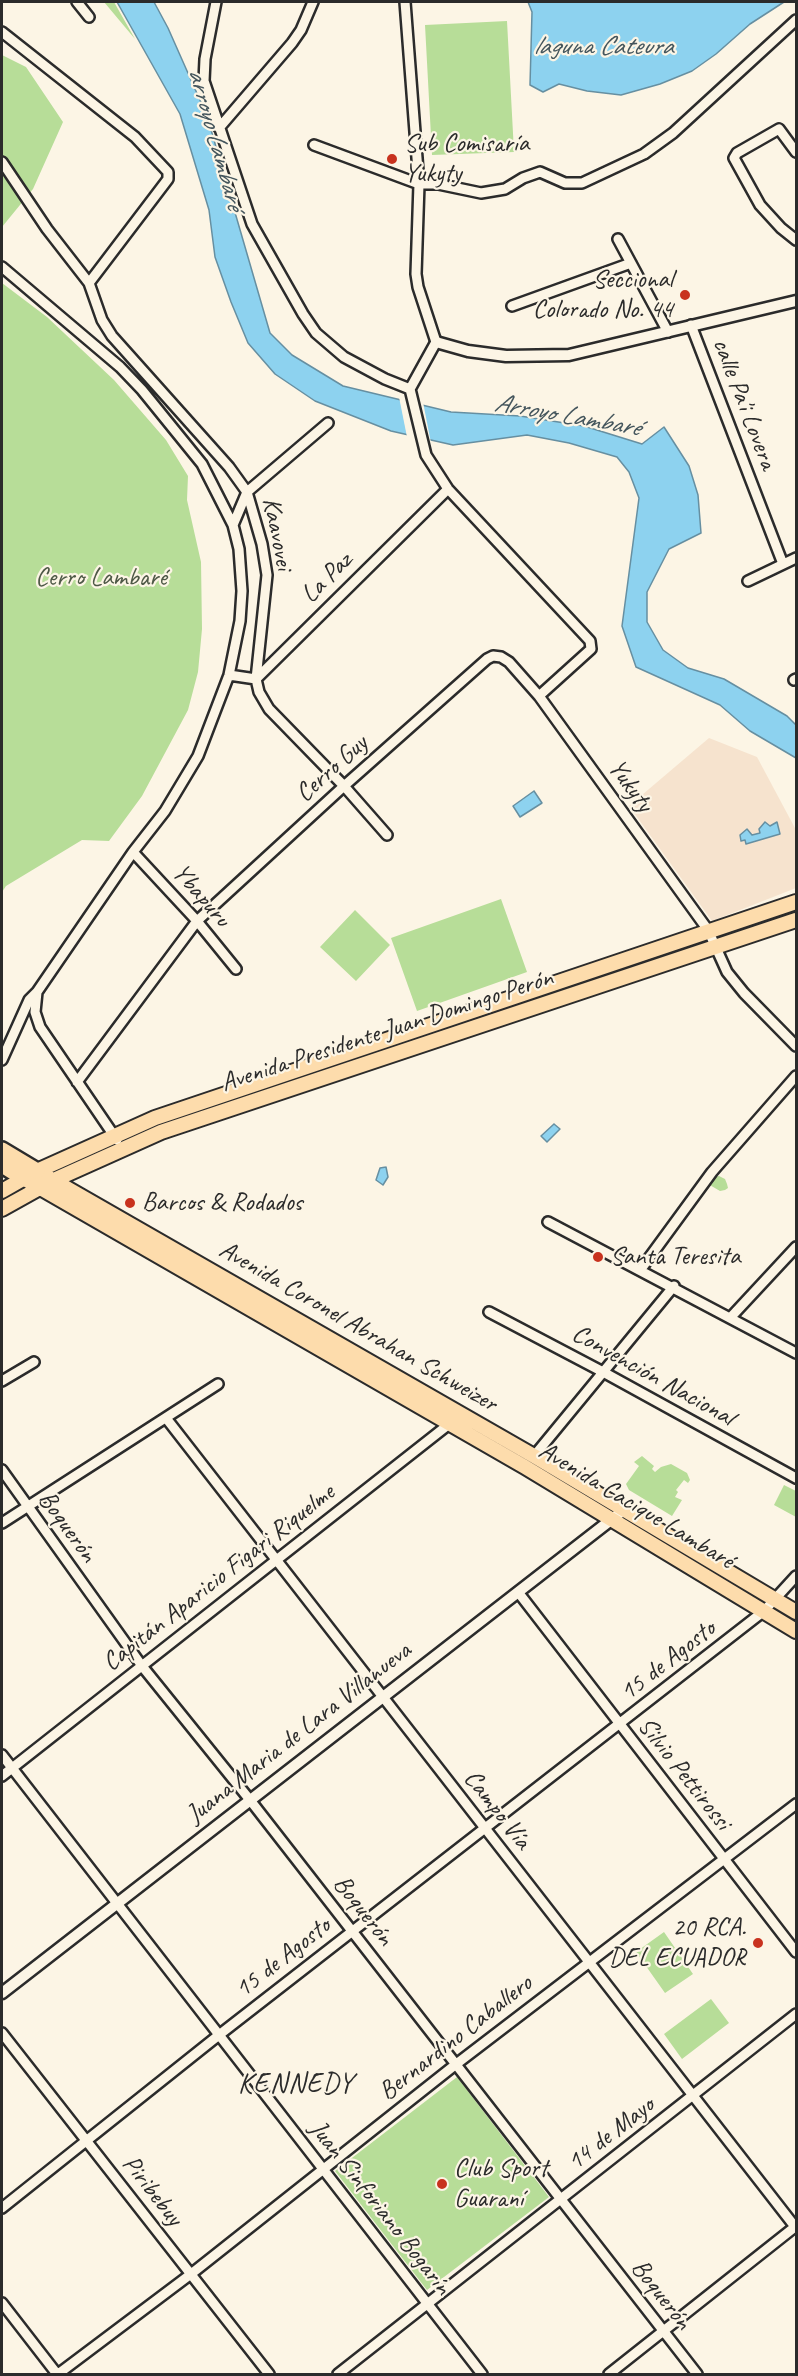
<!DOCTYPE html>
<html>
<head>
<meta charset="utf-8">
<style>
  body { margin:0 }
  #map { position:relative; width:798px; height:2376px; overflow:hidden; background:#fcf5e5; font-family:Caveat,sans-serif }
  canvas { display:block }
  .frame { position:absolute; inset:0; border:3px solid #2b2b2b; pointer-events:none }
</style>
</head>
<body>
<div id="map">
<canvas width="798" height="2376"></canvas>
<div class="frame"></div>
</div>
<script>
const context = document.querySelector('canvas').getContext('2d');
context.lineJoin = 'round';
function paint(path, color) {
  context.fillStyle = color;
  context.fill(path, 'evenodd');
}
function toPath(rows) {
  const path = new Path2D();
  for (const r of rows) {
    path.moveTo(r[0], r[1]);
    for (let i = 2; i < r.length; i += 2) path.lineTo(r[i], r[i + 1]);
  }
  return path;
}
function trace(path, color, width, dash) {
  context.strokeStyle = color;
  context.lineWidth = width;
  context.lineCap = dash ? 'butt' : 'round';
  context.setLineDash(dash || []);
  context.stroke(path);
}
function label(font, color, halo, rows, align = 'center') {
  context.font = font + ' Caveat,sans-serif';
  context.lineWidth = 4.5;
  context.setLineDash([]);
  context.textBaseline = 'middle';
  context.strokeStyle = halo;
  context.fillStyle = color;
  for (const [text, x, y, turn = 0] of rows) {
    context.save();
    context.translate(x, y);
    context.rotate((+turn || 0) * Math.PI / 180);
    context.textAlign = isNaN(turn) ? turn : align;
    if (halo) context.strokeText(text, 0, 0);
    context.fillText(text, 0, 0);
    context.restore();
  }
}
paint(toPath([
  [709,738,757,757,796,830,796,888,712,921,629,806]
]), '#f6e3ce');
paint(toPath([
  [104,2,114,2,135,39],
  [507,21,514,152,432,155,425,25],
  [2,55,26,67,63,122,33,189,2,227],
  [2,283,47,317,114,380,166,440,188,476,187,500,201,562,202,629,198,672,188,710,142,796,109,841,82,840,6,886,2,892],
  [501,899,527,972,417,1011,391,938],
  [355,910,390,945,356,981,320,947],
  [796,910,796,913,724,937,726,935],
  [699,944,700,946,131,1136,130,1134],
  [719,1176,725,1179,727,1184,728,1188,725,1190,720,1191,708,1184,710,1178],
  [642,1456,654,1466,652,1469,655,1472,661,1467,671,1464,687,1473,690,1480,688,1483,684,1480,676,1490,678,1492,675,1497,682,1500,672,1516,629,1490,626,1484,639,1466,634,1462],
  [784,1485,796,1491,796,1517,774,1505],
  [640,1527,757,1596,757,1597,755,1598,640,1529],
  [664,1932,693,1974,665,1993,636,1952],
  [711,1999,729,2023,682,2059,664,2034],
  [457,2077,549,2197,427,2290,335,2171]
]), '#b7dd98');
const water = toPath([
  [117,2,154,2,168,28,207,116,270,333,292,355,343,386,451,412,520,416,584,426,642,444,664,427,689,466,698,495,701,533,669,549,647,592,647,622,663,650,688,668,724,679,787,716,796,725,796,758,750,731,720,705,636,667,622,626,639,498,629,472,617,457,569,443,527,435,453,445,391,431,315,401,275,374,248,343,231,302,215,257,209,210,180,114,117,2],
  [528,2,784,2,750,24,716,54,692,71,660,84,621,95,587,91,559,84,543,92,530,85,532,12,528,2],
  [534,791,542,803,520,817,513,806,534,791],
  [765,822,770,826,777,822,780,834,746,844,745,840,741,841,740,835,747,829,752,835,760,833,759,829,765,822],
  [554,1124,560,1129,547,1142,541,1136,554,1124],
  [386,1167,388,1177,383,1185,376,1180,380,1168,386,1167]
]);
paint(water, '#8dd2ef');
trace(water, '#668fa1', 1.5);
paint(toPath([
  [399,397,423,402,431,443,407,437]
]), '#fcf5e5');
const minor = toPath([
  [77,2,89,17],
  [216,2,205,59,204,81,252,224,303,314,316,333,344,357,385,379,410,389,426,455,448,489,590,641,591,649,539,696],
  [405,2,419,184,416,274,418,287,436,342,410,389],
  [2,32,135,137,168,172,168,179,89,283],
  [219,128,292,43,301,30,313,2],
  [314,145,419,184,438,184,481,193,505,189,523,178,540,172,565,183,582,183,644,154,673,133,796,20],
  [796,152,779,129,737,153,734,158,760,205,781,228,796,240],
  [2,162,47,229,89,283,102,320,112,336,229,467,247,492,262,544,267,575,256,679,259,692,269,709,344,786,387,835],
  [618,239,668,332],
  [2,267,120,367,142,390,202,464,233,525,239,549,242,591,240,621,229,675,198,756,165,811,133,852,37,992,29,1000,2,1060],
  [512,306,631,263],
  [691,325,783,564],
  [233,525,247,492,328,423],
  [748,581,796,558],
  [229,675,256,679],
  [256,679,448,489],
  [794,680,796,679],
  [133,852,197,921,236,969],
  [37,992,35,1012,40,1027,117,1140],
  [77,1082,197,921,344,786,487,659,493,656,501,657,509,662,539,696,708,930,727,972,744,993,796,1046],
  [548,1222,796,1353],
  [641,1269,712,1172,796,1076],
  [489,1312,605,1373,796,1478],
  [731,1317,796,1247],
  [2,1381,34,1362],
  [166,1418,796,2228],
  [534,1456,674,1286],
  [2,1470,142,1666,250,1800,697,2374],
  [2,1523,218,1384],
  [518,1592,796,1952],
  [2,1755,482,2374],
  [2,1776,453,1421],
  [2,2033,269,2374],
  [2,2208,219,2035,764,1611,796,1576],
  [2,2303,57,2374],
  [58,2374,191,2274,455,2065,796,1804],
  [338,2374,796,2014],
  [609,2374,796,2226]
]);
const tertiary = toPath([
  [436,342,468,351,506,356,569,355,796,301],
  [2,1993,625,1509]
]);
const primary = toPath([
  [37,1171,534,1456,796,1612],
  [23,1178,525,1467,796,1631],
  [2,1191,37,1171,155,1118,796,902],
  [2,1209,54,1180,161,1132,796,920]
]);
const trunk = toPath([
  [2,1150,37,1171],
  [2,1165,23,1178]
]);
trace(minor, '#2b2b2b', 14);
trace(tertiary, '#2b2b2b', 15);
trace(primary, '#2b2b2b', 18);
trace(trunk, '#2b2b2b', 20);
trace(minor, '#fcf5e5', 9);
trace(tertiary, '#fcf5e5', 10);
trace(primary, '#fddcac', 14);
trace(trunk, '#fddcac', 15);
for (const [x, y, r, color] of [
  [392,159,6,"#c8321e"],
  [685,295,6,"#c8321e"],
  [130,1203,6,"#c8321e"],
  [598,1257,6,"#c8321e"],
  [758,1943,6,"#c8321e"],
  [442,2184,6,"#c8321e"]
]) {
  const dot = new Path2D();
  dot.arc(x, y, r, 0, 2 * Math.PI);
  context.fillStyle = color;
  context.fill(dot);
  trace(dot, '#fcf5e5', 2);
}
label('26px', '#2b2b2b', '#fcf5e5', [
  ["Sub Comisaría",404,144],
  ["Yukyty",404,174],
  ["Seccional",673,280,"right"],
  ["Colorado No. 44",673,310,"right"],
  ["Barcos & Rodados",142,1203],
  ["Santa Teresita",610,1257],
  ["20 RCA.",746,1928,"right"],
  ["DEL ECUADOR",746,1958,"right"],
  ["Club Sport",454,2169],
  ["Guaraní",454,2199]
], 'left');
label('26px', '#2b2b2b', '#fcf5e5', [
  ["calle Pa'i Lovera",744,404,69],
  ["Kaavovei",277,534,79],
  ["La Paz",327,578,-45],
  ["Cerro Guy",332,769,-42],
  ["Yukyty",630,786,54],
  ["Ybapuru",201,896,49],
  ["Avenida Presidente Juan Domingo Perón",387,1031,-18],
  ["Avenida Coronel Abrahan Schweizer",358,1327,30],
  ["Convención Nacional",653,1376,29],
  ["Avenida Cacique Lambaré",636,1506,31],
  ["Boquerón",67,1527,54],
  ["Capitán Aparicio Figari Riquelme",219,1578,-38],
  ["15 de Agosto",668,1661,-38],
  ["Juana Maria de Lara Villanueva",299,1733,-38],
  ["Silvio Pettirossi",684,1774,52],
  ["Campo Vía",497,1810,52],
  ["Boquerón",363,1911,52],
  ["15 de Agosto",283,1958,-38],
  ["Bernardino Caballero",456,2038,-38],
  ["14 de Mayo",611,2134,-38],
  ["Piribebuy",152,2191,52],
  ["Juan Sinforiano Bogarín",380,2208,52],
  ["Boquerón",661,2295,52]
]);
label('26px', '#4e5846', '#fcf5e5', [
  ["Cerro Lambaré",101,578]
]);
label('italic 27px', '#44555c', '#fcf5e5', [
  ["laguna Cateura",603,47],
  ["arroyo Lambaré",215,139,74],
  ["Arroyo Lambaré",567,416,10]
]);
context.letterSpacing = '1.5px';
label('28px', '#2b2b2b', '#fcf5e5', [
  ["KENNEDY",296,2085]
]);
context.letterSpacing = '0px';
</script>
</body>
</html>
